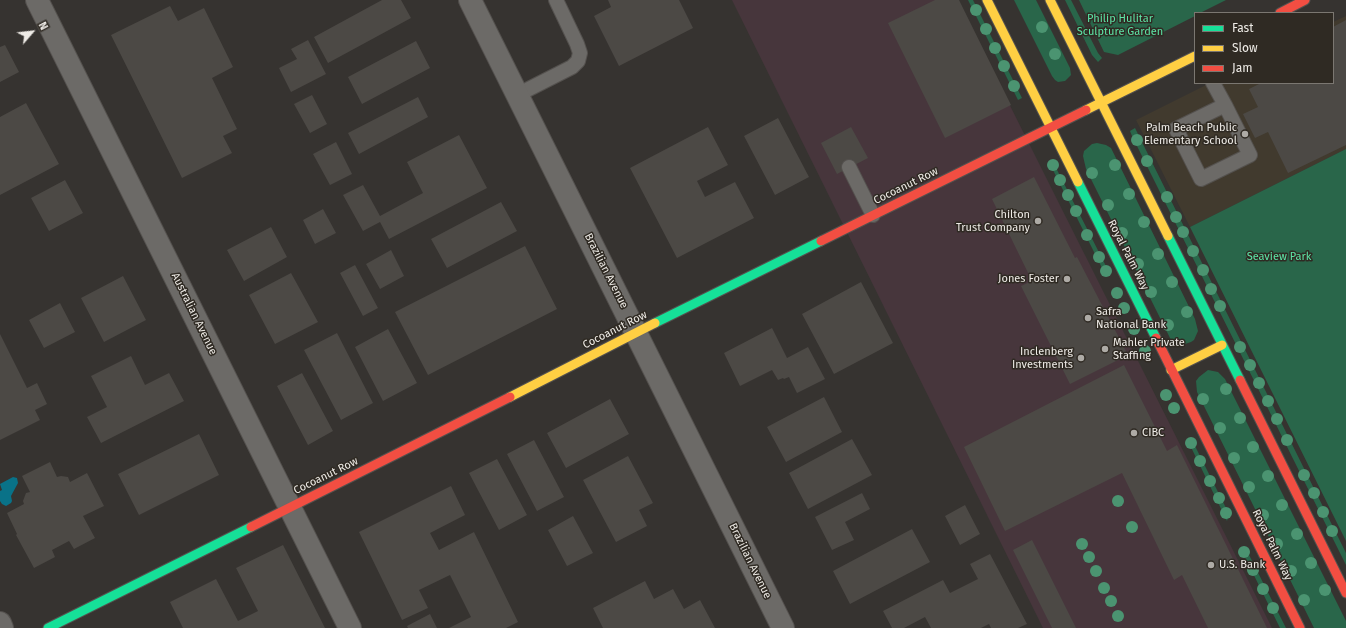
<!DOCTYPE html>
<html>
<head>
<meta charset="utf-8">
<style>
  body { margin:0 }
  #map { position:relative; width:1346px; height:628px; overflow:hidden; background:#363330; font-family:"Fira Sans",sans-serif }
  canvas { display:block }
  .legend { position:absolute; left:1194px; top:12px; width:140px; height:72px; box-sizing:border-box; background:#2f2a23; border:1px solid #7b7771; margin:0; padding:5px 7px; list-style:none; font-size:12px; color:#eeebe6 }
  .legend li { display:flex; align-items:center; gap:8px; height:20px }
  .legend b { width:20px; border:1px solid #7b7771 }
  .north { position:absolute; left:12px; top:12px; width:40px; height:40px; -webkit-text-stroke:3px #2f2a23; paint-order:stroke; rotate:62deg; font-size:11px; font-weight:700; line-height:16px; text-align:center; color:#eeebe6 }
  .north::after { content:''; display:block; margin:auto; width:14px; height:18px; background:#eeebe6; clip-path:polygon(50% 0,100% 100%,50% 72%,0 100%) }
</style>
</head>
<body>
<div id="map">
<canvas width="1346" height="628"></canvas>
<ul class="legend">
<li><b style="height:5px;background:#16e098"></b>Fast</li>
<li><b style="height:5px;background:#ffcf43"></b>Slow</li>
<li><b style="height:5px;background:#f24e42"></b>Jam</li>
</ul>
<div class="north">N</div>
</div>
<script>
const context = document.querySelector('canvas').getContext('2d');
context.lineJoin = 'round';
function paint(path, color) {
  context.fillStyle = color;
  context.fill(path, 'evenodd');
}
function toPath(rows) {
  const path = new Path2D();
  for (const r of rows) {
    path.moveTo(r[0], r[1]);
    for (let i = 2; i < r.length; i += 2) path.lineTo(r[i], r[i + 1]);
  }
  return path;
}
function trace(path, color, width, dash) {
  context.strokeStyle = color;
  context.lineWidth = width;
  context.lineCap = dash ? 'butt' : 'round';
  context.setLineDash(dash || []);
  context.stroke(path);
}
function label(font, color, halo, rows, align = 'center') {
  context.font = font + ' "Fira Sans",sans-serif';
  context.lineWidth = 3;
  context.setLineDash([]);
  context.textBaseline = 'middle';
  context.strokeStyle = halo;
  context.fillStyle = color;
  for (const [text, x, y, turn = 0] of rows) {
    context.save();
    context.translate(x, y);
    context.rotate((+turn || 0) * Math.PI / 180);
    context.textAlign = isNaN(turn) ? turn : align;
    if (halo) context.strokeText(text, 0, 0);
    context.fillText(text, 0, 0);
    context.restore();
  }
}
paint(toPath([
  [732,0,957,0,1272,628,1043,628]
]), '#47363c');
paint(toPath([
  [1346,16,1346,149,1190,227,1136,120,1210,83,1333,83,1333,22]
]), '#413a2e');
paint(toPath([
  [968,0,973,0,1022,98,1018,100],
  [1014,0,1036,0,1070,68,1071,75,1065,81,1058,82,1055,80,1052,76],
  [1065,0,1071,0,1098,53,1102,58,1098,62,1092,55],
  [1079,0,1226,0,1200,13,1195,13,1195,16,1118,55,1104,52],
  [1135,128,1346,553,1346,565,1132,136,1130,131],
  [1097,143,1106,145,1111,148,1195,319,1198,331,1194,340,1191,342,1185,344,1177,344,1173,342,1170,338,1086,169,1083,156,1084,151,1092,144],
  [1346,149,1346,541,1190,227],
  [1052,160,1109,272,1106,276,1050,164],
  [1208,370,1218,372,1225,379,1346,621,1346,628,1314,628,1197,392,1196,381,1199,377],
  [1187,439,1192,440,1229,514,1227,521],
  [1240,547,1246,549,1286,628,1280,628]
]), '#29664a');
paint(toPath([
  [13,477,17,478,18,483,11,496,12,501,11,503,6,506,2,504,0,501,0,491,2,490,0,484]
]), '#097288');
paint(toPath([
  [382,0,401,0,411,18,328,63,314,37],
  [608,0,679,0,693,28,619,66,594,16,611,7],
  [935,0,959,0,1011,105,945,138,888,23],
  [170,6,178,21,204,8,233,67,212,78,237,129,223,136,232,153,182,178,111,35],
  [1346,20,1346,145,1288,173,1268,132,1255,138,1243,114,1258,107,1249,89,1261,83,1333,83,1333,27],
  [308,40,326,74,291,92,279,68,297,59,291,49],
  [416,41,430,68,362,104,348,77],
  [5,45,19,72,0,82,0,47],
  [312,95,327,124,310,133,294,104],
  [418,97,428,117,359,154,348,133],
  [26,103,59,164,0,195,0,117],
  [778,118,809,177,775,195,744,136],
  [708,127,728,165,697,181,705,197,735,182,754,218,677,258,630,168],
  [851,127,868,158,837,174,821,143],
  [459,135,487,188,389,239,380,222,363,231,343,195,363,185,380,216,423,193,407,162],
  [336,142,352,174,330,185,313,154],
  [1034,177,1075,258,1077,257,1128,355,1070,384,1021,286,1032,281,992,199],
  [65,180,83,213,49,231,31,198],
  [501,202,517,231,447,268,431,239],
  [323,209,336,233,315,244,303,220],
  [271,227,287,257,244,281,227,250],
  [525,246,557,309,428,375,395,312],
  [391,250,404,276,380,289,366,264],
  [355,265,378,308,363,316,340,273],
  [291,273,318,322,275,344,249,295],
  [123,276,146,320,104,342,81,298],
  [861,282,893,343,834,374,802,314],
  [60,303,75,332,44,348,29,320],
  [772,328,787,358,808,347,825,379,797,393,789,377,784,379,783,378,778,380,772,370,740,386,724,353],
  [388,329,417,383,383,401,355,347],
  [337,333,373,403,341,420,304,350],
  [0,334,27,388,37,383,47,404,35,410,40,420,0,440],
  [131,356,145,385,169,373,184,401,101,443,87,417,107,407,91,376],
  [1124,365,1167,451,1177,445,1267,628,1208,628,1182,575,1174,580,1122,473,1005,531,964,447],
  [302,373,333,431,308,445,277,386],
  [824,397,842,432,786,462,767,427],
  [610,399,629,434,566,468,547,433],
  [199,434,219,475,139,515,118,474],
  [852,439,872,475,808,509,789,473],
  [534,440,564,497,537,511,507,454],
  [628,456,653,503,639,510,647,526,616,542,583,480],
  [497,459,527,515,499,530,469,473],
  [50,462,57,477,61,476,68,477,70,482,87,473,104,506,83,516,95,538,74,549,69,541,52,550,55,557,34,568,16,535,17,534,7,513,24,504,23,501,26,493,30,492,22,476],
  [451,486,465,515,430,533,439,550,474,532,518,622,506,628,449,628,471,617,450,575,419,590,428,608,402,620,359,532],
  [862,493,870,509,845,522,854,540,832,550,815,517],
  [965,505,980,534,960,545,945,516],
  [573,516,593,553,567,566,548,530],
  [912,529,930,562,850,604,833,571],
  [1032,540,1076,628,1052,628,1013,550],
  [283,545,325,628,183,628,170,602,216,579,238,621,258,611,236,568],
  [990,554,1027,624,1018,628,991,628,989,624,981,628,931,628,925,617,904,628,892,628,883,611,943,580,950,593,978,579,970,564],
  [645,581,654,599,673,589,684,609,700,600,715,628,603,628,593,608],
  [430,614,437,628,408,628,407,626]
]), '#4c4945');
const lane = toPath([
  [1213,83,1225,105,1250,155,1201,179,1176,129,1225,105],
  [517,95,572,67,578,61,580,53,577,44,556,0],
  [849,167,873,215]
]);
const street = toPath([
  [37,0,350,628],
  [470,0,783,628],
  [0,623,2,628]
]);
const fast = toPath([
  [1078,182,1156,338],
  [1168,236,1240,380],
  [655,323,821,241],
  [48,628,251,527]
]);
const slow = toPath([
  [987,0,1078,182],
  [1050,0,1168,236],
  [1086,110,1195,56],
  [1171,370,1222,345],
  [510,397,655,323]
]);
const jam = toPath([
  [1280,13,1305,0],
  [821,241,1086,110],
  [1156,338,1300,628],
  [1240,380,1346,593],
  [251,527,510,397]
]);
trace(lane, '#54514e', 16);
trace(street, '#54514e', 24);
trace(fast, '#54514e', 11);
trace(slow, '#54514e', 11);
trace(jam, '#54514e', 11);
trace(lane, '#6c6a67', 14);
trace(street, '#6c6a67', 22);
trace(fast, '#16e098', 9);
trace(slow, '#ffcf43', 9);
trace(jam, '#f24e42', 9);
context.fillStyle = '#4b9471';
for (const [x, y] of [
  [976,10],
  [1042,27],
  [986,29],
  [995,48],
  [1055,54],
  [1004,66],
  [1014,86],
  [1137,140],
  [1147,161],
  [1053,165],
  [1115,165],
  [1092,173],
  [1060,180],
  [1129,194],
  [1068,195],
  [1167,197],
  [1108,205],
  [1076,211],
  [1176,217],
  [1144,222],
  [1183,232],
  [1122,233],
  [1087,235],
  [1193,251],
  [1158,254],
  [1099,257],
  [1138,264],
  [1203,270],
  [1106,271],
  [1172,282],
  [1211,289],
  [1151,292],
  [1117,293],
  [1220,306],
  [1124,308],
  [1187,312],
  [1168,325],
  [1134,329],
  [1240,347],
  [1145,351],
  [1250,365],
  [1259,383],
  [1226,389],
  [1166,395],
  [1203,399],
  [1268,401],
  [1174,408],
  [1240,418],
  [1277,419],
  [1220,428],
  [1287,440],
  [1191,443],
  [1253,447],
  [1234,458],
  [1200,461],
  [1304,475],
  [1268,476],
  [1210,481],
  [1249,487],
  [1314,493],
  [1219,498],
  [1118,501],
  [1282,505],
  [1323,512],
  [1226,513],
  [1263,515],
  [1132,527],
  [1332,531],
  [1297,534],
  [1082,544],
  [1277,544],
  [1244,552],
  [1089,557],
  [1311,563],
  [1253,570],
  [1096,571],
  [1291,571],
  [1104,588],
  [1263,589],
  [1325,590],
  [1304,600],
  [1111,601],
  [1273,608],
  [1118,616]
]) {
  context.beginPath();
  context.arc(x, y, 6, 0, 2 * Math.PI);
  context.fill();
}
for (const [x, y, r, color] of [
  [1245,134,4,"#aeaba6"],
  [1038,221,4,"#aeaba6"],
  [1067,279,4,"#aeaba6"],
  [1088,318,4,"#aeaba6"],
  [1105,349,4,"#aeaba6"],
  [1081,358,4,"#aeaba6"],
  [1134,433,4,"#aeaba6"],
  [1211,565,4,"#aeaba6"]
]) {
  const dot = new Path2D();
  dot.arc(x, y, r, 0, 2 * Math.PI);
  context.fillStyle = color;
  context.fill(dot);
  trace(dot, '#2f2a23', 1.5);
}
label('11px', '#5de4a6', '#2f2a23', [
  ["Philip Hulitar",1120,19],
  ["Sculpture Garden",1120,32],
  ["Seaview Park",1279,257]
]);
label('11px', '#eeebe6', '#2f2a23', [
  ["Palm Beach Public",1237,128],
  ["Elementary School",1237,141],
  ["Chilton",1030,215],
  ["Trust Company",1030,228],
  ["Jones Foster",1059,279],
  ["Safra",1096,312,"left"],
  ["National Bank",1096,325,"left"],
  ["Mahler Private",1113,343,"left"],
  ["Staffing",1113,356,"left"],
  ["Inclenberg",1073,352],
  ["Investments",1073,365],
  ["CIBC",1142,433,"left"],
  ["U.S. Bank",1219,565,"left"]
], 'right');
label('11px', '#eeebe6', '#2f2a23', [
  ["Cocoanut Row",906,186,-26],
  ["Royal Palm Way",1128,255,63],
  ["Brazilian Avenue",606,271,63],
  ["Australian Avenue",194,314,64],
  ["Cocoanut Row",615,330,-27],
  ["Cocoanut Row",326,476,-26],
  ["Royal Palm Way",1272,545,64],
  ["Brazilian Avenue",750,561,64]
]);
</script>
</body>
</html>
